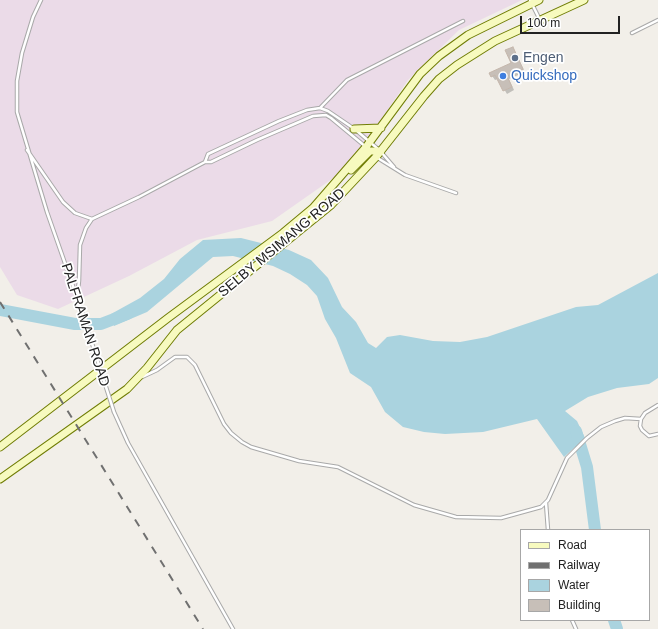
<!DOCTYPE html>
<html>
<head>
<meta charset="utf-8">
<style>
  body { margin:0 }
  #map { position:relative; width:658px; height:629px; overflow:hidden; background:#f2efe9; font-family:Arial,sans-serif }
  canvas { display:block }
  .legend { position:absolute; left:520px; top:529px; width:130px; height:92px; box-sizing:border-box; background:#fff; border:1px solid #a7a7a7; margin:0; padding:5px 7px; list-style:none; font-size:12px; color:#222 }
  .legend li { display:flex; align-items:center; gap:8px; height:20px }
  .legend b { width:20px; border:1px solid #a7a7a7 }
  .scale { position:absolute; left:520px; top:16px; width:100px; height:18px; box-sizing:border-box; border:2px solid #222; border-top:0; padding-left:5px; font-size:12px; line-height:14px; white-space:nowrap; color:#222; -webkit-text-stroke:3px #fff; paint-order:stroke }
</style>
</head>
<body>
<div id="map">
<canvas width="658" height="629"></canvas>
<ul class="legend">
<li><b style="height:5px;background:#f7fabf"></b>Road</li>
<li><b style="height:5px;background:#707070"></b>Railway</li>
<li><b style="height:11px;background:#aad3df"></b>Water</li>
<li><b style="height:11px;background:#c7bfb8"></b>Building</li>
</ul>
<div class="scale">100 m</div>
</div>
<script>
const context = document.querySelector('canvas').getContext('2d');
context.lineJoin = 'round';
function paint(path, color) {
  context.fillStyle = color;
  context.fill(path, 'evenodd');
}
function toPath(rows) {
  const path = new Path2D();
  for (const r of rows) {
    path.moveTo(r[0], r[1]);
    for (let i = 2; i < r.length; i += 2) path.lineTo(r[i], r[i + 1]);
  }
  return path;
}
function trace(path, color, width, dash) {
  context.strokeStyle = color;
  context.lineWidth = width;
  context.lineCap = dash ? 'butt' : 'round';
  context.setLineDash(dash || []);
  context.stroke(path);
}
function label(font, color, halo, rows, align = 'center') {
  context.font = font + ' Arial,sans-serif';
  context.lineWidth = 3.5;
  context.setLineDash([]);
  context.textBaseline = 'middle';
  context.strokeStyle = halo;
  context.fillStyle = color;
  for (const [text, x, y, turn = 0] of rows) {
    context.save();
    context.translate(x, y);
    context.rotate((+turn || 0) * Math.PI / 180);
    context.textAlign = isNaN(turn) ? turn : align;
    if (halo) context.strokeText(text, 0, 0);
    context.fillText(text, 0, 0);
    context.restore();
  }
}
paint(toPath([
  [0,0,522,0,459,30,408,80,349,167,272,221,197,240,129,276,58,309,17,295,0,267]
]), '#ebdbe8');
paint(toPath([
  [241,238,289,250,311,260,328,278,342,307,356,322,368,343,376,348,387,337,400,335,433,341,460,342,487,337,576,307,598,305,658,273,658,378,649,384,617,388,588,397,565,411,577,421,585,438,564,457,537,419,483,432,445,434,424,432,403,427,385,412,371,387,350,373,336,338,325,319,317,296,307,285,290,274,273,266,233,256,213,257,147,312,114,326,111,314,140,298,164,279,180,259,203,240]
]), '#aad3df');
paint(toPath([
  [513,48,525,72,509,79,514,90,507,94,498,79,495,80,490,73,512,63]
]), '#0003');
trace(toPath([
  [0,310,75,324,101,324,127,314],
  [576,431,587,467,595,530],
  [614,620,617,629]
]), '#aad3df', 12);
const building = toPath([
  [513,47,523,69,507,76,512,87,503,91,495,75,491,77,489,73,511,63,505,50,513,47]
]);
paint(building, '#c7bfb8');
trace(building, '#c4b6ab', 1);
const service = toPath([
  [41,0,33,17,22,53,17,81,17,112,47,212,81,309],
  [530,0,540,20],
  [632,33,658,20],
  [320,108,347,80,463,21],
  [357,131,378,149],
  [27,150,63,202,75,213,92,219],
  [381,152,394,167],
  [376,157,405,175,456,193],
  [205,162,208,154,279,121,307,110,320,108,328,111,353,128],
  [77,297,79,281,80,245,86,228,92,219,139,197,205,162,211,162,257,140,313,116,326,115,331,118,366,147],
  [142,377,157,370,175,357,187,357,195,365,224,424,231,433,242,442,251,447,299,461,338,467,414,505,456,517,501,518,541,507,548,500,567,458,587,438,601,427,615,421,625,418,641,419],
  [658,405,645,413,641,419,640,426,642,430,649,436,658,434],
  [114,412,128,443,233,629],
  [546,503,548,530],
  [572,620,576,629]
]);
const secondary = toPath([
  [354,129,381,128],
  [351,170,370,151,381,151],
  [0,447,168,318,283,233,313,208,366,147,420,74,439,56,468,35,539,0],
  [0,479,127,389,147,368,177,330,331,205,376,157,424,96,439,79,457,65,495,41,584,0]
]);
trace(service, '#a9a9a9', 4.5);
trace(secondary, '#707d05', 9);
trace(service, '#fff', 2.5);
trace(secondary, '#f7fabf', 7);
trace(toPath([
  [0,302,203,629]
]), '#707070', 2, [8, 8]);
const serviceBridge = toPath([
  [81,309,114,412]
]);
trace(serviceBridge, '#a9a9a9', 4.5, []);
trace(serviceBridge, '#fff', 2.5);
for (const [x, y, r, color] of [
  [515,58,4,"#5c6f8a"],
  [503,76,4,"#3f7fe0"]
]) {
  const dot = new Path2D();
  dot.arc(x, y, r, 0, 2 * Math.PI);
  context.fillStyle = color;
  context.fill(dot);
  trace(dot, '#fff', 1.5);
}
label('14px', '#4e5e75', '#fff', [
  ["Engen",523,58]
], 'left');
label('14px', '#366cbe', '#fff', [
  ["Quickshop",511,76]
], 'left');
label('14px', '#222', '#fff', [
  ["SELBY MSIMANG ROAD",282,243,-40],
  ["PALFRAMAN ROAD",85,325,72]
]);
</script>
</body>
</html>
